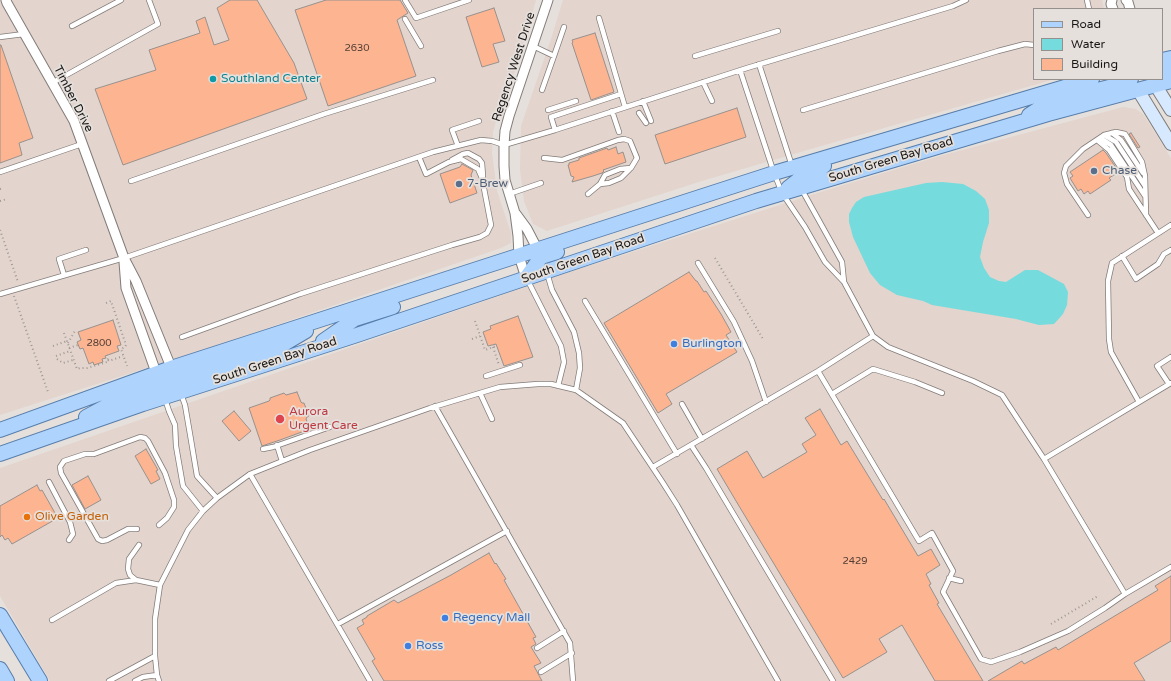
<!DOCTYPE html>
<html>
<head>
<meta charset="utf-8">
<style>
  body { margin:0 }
  #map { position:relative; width:1171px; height:681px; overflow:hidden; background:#e6e0dc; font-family:"Varela Round",sans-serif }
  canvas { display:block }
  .legend { position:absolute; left:1033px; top:8px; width:130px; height:72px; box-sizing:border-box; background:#e6e0dc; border:1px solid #94908d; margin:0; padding:5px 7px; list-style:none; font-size:12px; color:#191716 }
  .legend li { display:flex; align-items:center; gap:8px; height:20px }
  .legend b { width:20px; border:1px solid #94908d }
</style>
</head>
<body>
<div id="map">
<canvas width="1171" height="681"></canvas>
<ul class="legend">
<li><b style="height:5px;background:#aed3fd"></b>Road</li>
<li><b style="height:11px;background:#75dbdd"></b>Water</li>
<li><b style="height:11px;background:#fcb491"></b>Building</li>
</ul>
</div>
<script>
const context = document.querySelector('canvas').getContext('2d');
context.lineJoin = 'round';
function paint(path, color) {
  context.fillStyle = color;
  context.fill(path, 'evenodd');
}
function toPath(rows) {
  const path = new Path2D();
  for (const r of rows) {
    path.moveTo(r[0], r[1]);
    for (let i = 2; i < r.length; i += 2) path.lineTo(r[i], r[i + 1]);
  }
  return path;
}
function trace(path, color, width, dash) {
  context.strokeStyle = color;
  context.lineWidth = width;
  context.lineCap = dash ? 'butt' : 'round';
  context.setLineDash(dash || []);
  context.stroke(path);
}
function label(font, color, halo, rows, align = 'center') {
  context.font = font + ' "Varela Round",sans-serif';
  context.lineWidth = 3.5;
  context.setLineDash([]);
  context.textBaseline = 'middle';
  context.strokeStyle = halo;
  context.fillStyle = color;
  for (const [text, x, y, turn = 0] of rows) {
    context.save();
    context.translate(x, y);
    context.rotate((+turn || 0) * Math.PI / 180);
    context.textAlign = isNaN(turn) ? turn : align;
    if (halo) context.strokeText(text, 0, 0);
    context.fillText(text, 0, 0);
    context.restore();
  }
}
paint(toPath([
  [0,0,536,0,516,69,502,100,493,132,492,153,497,191,511,233,511,243,501,248,206,349,0,415],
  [563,0,1102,0,1104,9,1034,9,1034,79,1055,79,804,151,702,181,547,231,533,224,524,201,520,170,521,126,551,39],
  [1123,107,1136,109,1143,114,1171,158,1171,681,50,681,0,596,0,468,566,273,827,190,940,156]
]), '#e3d4cd');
paint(toPath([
  [942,182,963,184,976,191,985,199,989,210,989,223,983,242,980,257,984,268,990,277,999,281,1006,282,1025,270,1038,270,1064,284,1068,292,1067,305,1063,314,1054,324,1039,325,1016,319,932,305,923,301,897,295,880,285,870,273,853,237,849,222,849,214,852,208,856,202,864,197,926,183]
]), '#75dbdd');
const building = toPath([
  [230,0,257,0,294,63,307,99,123,165,95,89,156,70,149,50,200,33,196,21,205,17,214,45,229,40,217,8,230,0],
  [326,0,400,0,408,13,397,20,416,76,328,106,295,10,326,0],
  [494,8,505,41,493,44,499,62,482,67,466,17,494,8],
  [595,33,614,92,591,100,572,43,573,42,572,40,595,33],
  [0,45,1,45,33,138,19,143,22,155,0,163,0,45],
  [737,108,746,137,665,164,655,135,737,108],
  [1131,133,1140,147,1138,148,1129,134,1131,133],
  [616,147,618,154,623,152,626,162,603,170,604,171,602,173,593,176,572,182,574,177,571,176,568,165,569,165,569,163,579,160,579,158,607,148,608,150,616,147],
  [1103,150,1106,153,1119,172,1109,178,1111,180,1090,194,1088,191,1084,194,1081,189,1078,191,1070,178,1073,176,1070,172,1103,150],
  [462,164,473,170,471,175,477,193,450,203,440,174,460,167,462,164],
  [689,272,696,281,697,281,704,292,706,291,721,314,731,332,726,335,737,352,666,394,672,404,658,413,604,323,689,272],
  [518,316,533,357,504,366,496,344,488,346,483,332,491,329,490,326,518,316],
  [113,320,121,345,117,346,119,351,105,356,106,358,102,359,103,362,94,365,93,362,89,364,83,348,80,349,77,342,81,340,78,332,113,320],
  [297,392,301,402,302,403,304,403,309,416,307,417,306,419,310,429,280,440,262,446,249,408,269,401,270,400,270,398,284,393,286,395,297,392],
  [820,409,841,445,847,441,883,500,884,499,918,556,931,549,940,565,926,574,931,584,929,585,939,603,937,604,983,681,935,681,902,625,879,639,887,652,843,678,739,506,717,469,747,451,763,478,807,452,802,444,816,435,805,418,820,409],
  [234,411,251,431,239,441,222,421,234,411],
  [146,449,158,470,156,471,160,479,151,484,135,456,146,449],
  [88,476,101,500,85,509,72,485,88,476],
  [37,485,40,491,42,490,55,513,54,514,56,519,12,544,8,538,5,540,2,535,0,537,0,506,37,485],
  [489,553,495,564,496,563,506,579,504,580,536,637,533,638,536,644,531,647,541,663,534,666,542,681,384,681,372,661,375,659,357,628,364,624,362,620,367,617,367,616,394,600,398,603,451,575,489,553],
  [1171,576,1171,641,1134,663,1145,681,988,681,1022,661,1024,664,1056,647,1058,650,1158,590,1155,586,1171,576]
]);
paint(building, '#fcb491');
trace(building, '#98928f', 1);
const lane = toPath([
  [405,0,416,18,469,0],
  [1087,0,1089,9],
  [599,18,625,107],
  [405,19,421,46],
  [72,26,121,0],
  [0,37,24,34],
  [533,46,554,56,564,27],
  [695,56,778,31],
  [759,64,792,166],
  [740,70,774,173,782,193,805,227,825,262,844,282,873,336,888,347,973,381,1002,395,1044,459,1125,594],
  [703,82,712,101],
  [52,83,158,24,149,0],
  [542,90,554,56],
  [643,101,651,121],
  [548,110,576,101],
  [803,110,998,51,1025,44,1034,45],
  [612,111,619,132],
  [639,113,646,123],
  [555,130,551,117,621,94],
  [1112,133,1121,140,1143,173],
  [1104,135,1116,142,1145,186],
  [1100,138,1111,145,1145,196],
  [1097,140,1109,150,1127,177,1129,189,1158,233],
  [458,146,452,130,479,121],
  [544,158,562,160,618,140,624,139,630,141,637,158,631,168,620,169,605,175,600,184,588,194],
  [452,160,463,154,468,153,479,159,482,163,483,176],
  [0,172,82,144],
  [131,181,324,114,433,80],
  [600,184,609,183,621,178,631,168],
  [802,190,842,262,844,282],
  [509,194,541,183],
  [1088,215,1067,184,1064,173,1066,166,1083,149,1104,135,1116,132,1125,134,1142,162,1145,176,1146,215],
  [1122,256,1136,279,1158,264,1164,254,1171,250],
  [698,263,734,322,752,361,766,402],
  [547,273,552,290,574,332,579,353,580,368,576,390],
  [64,275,59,259,86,250],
  [527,279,561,346,564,362,558,386],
  [0,294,124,258,433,152,481,140,492,141,504,145,555,130,747,68,953,6,966,0],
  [585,301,677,454],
  [182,337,300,294,452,245,480,237,487,233,491,225,482,178,478,169,461,159,449,162,426,174,419,157],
  [818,371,919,541,932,533,953,571,943,592,981,659,991,662,1020,652,1068,631,1105,608,1125,594,1171,567],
  [486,376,520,365],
  [1169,384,1157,366,1171,357],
  [480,393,492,419],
  [181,394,185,405,191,440,197,476,217,498],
  [832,394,873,369,915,382,942,393],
  [165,399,169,411,175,425,176,446,183,486,203,511],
  [1139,402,1111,352,1109,339,1108,281,1112,263,1171,225],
  [682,404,702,439],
  [435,406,570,643,573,681],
  [277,445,282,461],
  [691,445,706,468,833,681],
  [263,449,273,447,330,427],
  [1044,459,1171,383],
  [653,467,818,371,873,336],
  [250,474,370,681],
  [49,482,70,522,73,534,69,540],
  [137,529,128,529,107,540,102,541,98,539,61,473,60,467,64,461,85,454,94,454,140,437,145,438,148,441,165,473,174,500,174,507,167,518,159,525],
  [139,545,129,559,128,569,130,575,136,580,160,585],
  [949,578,961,581],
  [52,620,116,583,136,580],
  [338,624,507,531],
  [537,648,564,631],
  [541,672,572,653],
  [109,681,155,656],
  [135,681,143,677,157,675],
  [159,681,157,675,155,656,155,619,160,585,188,530,203,511,217,498,250,474,310,450,430,408,500,387,538,384,551,384,576,390,623,423,663,483,677,505,778,681]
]);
const street = toPath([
  [6,0,7,3,74,121,124,258,136,281,173,372],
  [1112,0,1111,4,1113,9],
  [1126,0,1128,2,1130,9],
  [516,214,527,229,540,254],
  [124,262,126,288,158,378],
  [526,278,519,256,518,236,515,213,505,180,504,166,504,145,505,131,509,116,548,0]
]);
const secondary = toPath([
  [1154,79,1156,86,1171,110],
  [1138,90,1171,144]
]);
const primary = toPath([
  [1162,60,1171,58],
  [1162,74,1171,71],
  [1029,115,1049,102,1125,83,1131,79],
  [788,188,811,170,824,166],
  [526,278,541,257,557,252],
  [323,341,355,319,393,307],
  [165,397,176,381,277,348,306,331],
  [86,417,116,401,161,386,171,368],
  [0,430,171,368,774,173,1092,79],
  [0,454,143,404,354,336,756,201,1048,114,1171,81],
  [0,615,40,681],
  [0,669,7,681]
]);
trace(lane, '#827c79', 6);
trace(street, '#827c79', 11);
trace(secondary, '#827c79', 14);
trace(primary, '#577eab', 16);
trace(toPath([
  [0,189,3,188],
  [0,201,7,199],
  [0,230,18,282],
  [715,258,763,339],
  [14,296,48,392],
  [106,303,111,301,126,345,125,347,121,349,127,366],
  [475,321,485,350,496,346],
  [64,333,77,369,80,368,87,368,107,362,108,358,107,355],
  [472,339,480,336],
  [68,343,76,329],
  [53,346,67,341],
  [493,347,499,365],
  [69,348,78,345],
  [56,356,70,351],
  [57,359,63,363,73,360],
  [108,360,109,361,123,356],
  [1051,624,1098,596]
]), '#9d9895', 2, [1, 3]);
trace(lane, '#fff', 4.5);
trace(street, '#fff', 9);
trace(secondary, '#d6e9fe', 12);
trace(primary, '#aed3fd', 14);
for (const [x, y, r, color] of [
  [213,79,4,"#0f9aa8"],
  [1094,171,4,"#5c6f8a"],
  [459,184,4,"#5c6f8a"],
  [674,344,4,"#3f7fe0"],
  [280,419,5,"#e0444e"],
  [27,517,4,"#e8710a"],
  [445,618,4,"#3f7fe0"],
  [408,646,4,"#3f7fe0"]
]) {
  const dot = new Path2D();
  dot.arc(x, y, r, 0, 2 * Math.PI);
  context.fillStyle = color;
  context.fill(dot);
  trace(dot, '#e6e0dc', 1.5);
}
label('10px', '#523e35', null, [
  ["2630",357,48],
  ["2800",99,343],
  ["2429",855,561]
]);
label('12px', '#191716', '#e6e0dc', [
  ["Regency West Drive",514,67,-72],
  ["Timber Drive",73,99,63],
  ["South Green Bay Road",891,160,-17],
  ["South Green Bay Road",583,259,-19],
  ["South Green Bay Road",275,361,-18]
]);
label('12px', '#0d838f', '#e6e0dc', [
  ["Southland Center",221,79]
], 'left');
label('12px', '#4e5e75', '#e6e0dc', [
  ["Chase",1102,171],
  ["7-Brew",467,184]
], 'left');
label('12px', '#366cbe', '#e6e0dc', [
  ["Burlington",682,344],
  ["Regency Mall",453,618],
  ["Ross",416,646]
], 'left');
label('12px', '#be3a42', '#e6e0dc', [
  ["Aurora",289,412],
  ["Urgent Care",289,426]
], 'left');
label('12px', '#c56008', '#e6e0dc', [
  ["Olive Garden",35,517]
], 'left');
</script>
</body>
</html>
